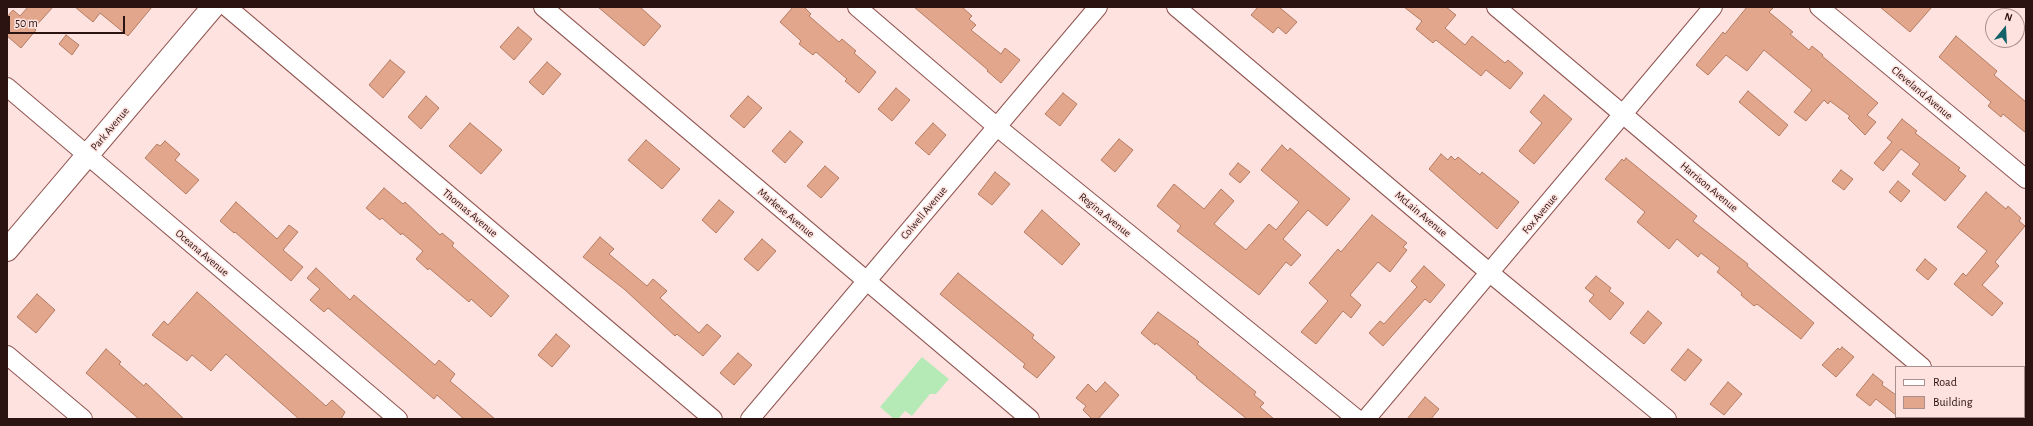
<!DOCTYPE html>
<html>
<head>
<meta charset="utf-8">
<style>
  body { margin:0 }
  #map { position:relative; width:2033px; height:426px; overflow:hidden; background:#fee2df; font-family:"Alegreya Sans",sans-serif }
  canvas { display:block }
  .frame { position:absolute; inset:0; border:8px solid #2a1311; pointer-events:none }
  .legend { position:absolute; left:1895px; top:366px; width:130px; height:52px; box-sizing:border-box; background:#fee2df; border:1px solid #a98f8d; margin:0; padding:5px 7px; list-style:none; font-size:12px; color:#2a1311 }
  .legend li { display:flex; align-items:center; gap:8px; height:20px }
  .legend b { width:20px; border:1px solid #a98f8d }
  .north { position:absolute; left:1985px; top:8px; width:40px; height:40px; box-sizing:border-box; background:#fee2df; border:1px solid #a98f8d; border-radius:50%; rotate:18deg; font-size:11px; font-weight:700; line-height:16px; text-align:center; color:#2a1311 }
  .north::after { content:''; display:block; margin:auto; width:14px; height:18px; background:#13626a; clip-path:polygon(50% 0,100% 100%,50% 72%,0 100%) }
  .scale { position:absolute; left:8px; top:16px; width:117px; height:18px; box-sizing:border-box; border:2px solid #2a1311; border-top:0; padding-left:5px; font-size:12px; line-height:14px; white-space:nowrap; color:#2a1311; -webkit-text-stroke:3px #fee2df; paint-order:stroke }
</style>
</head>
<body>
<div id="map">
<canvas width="2033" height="426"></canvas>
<div class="frame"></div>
<ul class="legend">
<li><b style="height:5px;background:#fff"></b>Road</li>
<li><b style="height:11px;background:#e1a68b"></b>Building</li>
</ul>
<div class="north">N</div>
<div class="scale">50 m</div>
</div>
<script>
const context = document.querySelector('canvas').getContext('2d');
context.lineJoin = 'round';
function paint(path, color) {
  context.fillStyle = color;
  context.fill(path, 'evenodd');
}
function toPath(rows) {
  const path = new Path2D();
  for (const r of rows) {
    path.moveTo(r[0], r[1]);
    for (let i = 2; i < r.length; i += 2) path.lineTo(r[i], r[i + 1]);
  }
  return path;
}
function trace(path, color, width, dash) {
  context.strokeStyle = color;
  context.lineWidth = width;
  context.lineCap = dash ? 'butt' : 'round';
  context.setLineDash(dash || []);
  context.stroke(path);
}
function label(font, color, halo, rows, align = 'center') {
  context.font = font + ' "Alegreya Sans",sans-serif';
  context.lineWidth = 3;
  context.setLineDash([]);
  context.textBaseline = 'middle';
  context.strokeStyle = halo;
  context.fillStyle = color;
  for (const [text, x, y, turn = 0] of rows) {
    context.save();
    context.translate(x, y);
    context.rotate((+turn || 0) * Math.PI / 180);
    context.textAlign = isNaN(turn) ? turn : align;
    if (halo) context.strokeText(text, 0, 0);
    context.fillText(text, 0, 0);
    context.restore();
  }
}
paint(toPath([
  [922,357,949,379,936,394,930,394,912,416,905,411,898,419,894,419,880,407]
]), '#b5eab6');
const building = toPath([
  [28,7,53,7,34,28,36,30,21,48,7,36,7,17,13,10,20,16,28,7],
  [75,7,152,7,128,36,100,13,93,22,75,7],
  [598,7,640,7,661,26,644,46,598,7],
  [793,7,804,7,811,14,809,16,839,42,842,39,856,51,854,53,876,72,859,93,845,81,847,79,816,52,813,55,799,44,801,41,780,22,793,7],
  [914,7,962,7,972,16,969,19,976,25,971,30,1001,54,1005,48,1020,60,1001,83,987,71,988,70,914,7],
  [1258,7,1279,7,1297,22,1286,34,1278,27,1273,33,1251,15,1258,7],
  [1404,7,1446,7,1456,15,1445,28,1465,45,1472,36,1505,63,1508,60,1523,73,1510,89,1486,70,1481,76,1436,40,1433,43,1416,29,1422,21,1404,7],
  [1747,7,1774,7,1769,12,1793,32,1790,34,1809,50,1812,46,1823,55,1822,56,1878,103,1867,115,1876,122,1865,135,1848,118,1850,116,1830,101,1828,104,1824,100,1806,121,1794,112,1812,90,1764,50,1747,71,1726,55,1708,75,1696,65,1723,32,1725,34,1747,7],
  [1880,7,1932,7,1910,32,1880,7],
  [518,27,532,39,514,60,500,47,518,27],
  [66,35,79,45,72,55,59,44,66,35],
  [1956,36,1997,71,1994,75,2026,102,2026,133,2003,114,2001,117,1988,106,1991,102,1939,57,1956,36],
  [390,60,405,72,383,98,369,85,390,60],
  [547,62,561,74,543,95,529,82,547,62],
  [896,88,910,100,892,121,878,109,896,88],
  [1748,91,1788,125,1779,136,1739,102,1748,91],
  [1063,93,1077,104,1060,126,1045,114,1063,93],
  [1544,95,1572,119,1534,164,1519,151,1542,123,1530,112,1544,95],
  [426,96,439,108,421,129,408,117,426,96],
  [748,96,762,108,744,128,730,116,748,96],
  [1902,119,1917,131,1915,133,1960,168,1958,170,1966,176,1945,201,1912,174,1920,164,1901,149,1883,171,1874,163,1892,142,1887,138,1902,119],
  [470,123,502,150,481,174,449,146,470,123],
  [933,123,946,135,929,155,915,143,933,123],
  [790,131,803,142,785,163,772,151,790,131],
  [1119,139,1133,150,1115,172,1101,160,1119,139],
  [646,140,680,169,662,189,628,160,646,140],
  [165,141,180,154,175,160,199,180,186,194,145,158,157,144,160,146,165,141],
  [1282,145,1288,151,1290,148,1350,199,1327,226,1308,210,1283,239,1301,255,1291,266,1286,262,1259,295,1177,231,1181,226,1157,206,1174,184,1204,209,1221,189,1234,201,1214,224,1246,250,1269,224,1276,230,1299,202,1261,170,1282,145],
  [1441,154,1448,160,1451,156,1455,160,1458,157,1480,175,1482,172,1519,202,1497,229,1429,169,1441,154],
  [1626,158,1697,216,1693,221,1748,264,1747,266,1814,323,1801,339,1757,304,1754,306,1741,295,1742,293,1717,272,1720,268,1701,253,1698,257,1677,239,1669,249,1637,222,1645,212,1605,179,1622,159,1624,161,1626,158],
  [1238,163,1250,172,1240,183,1229,174,1238,163],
  [825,166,839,178,821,198,807,186,825,166],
  [1841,170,1853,179,1844,190,1832,181,1841,170],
  [995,172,1010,184,992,205,978,194,995,172],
  [1898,181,1910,191,1901,202,1889,192,1898,181],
  [384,188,403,204,405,202,440,235,442,233,454,243,452,246,509,296,491,317,471,299,469,302,429,268,428,270,416,259,423,251,402,233,401,235,382,218,380,220,366,208,384,188],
  [1986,192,2006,209,2008,206,2021,218,2019,221,2025,226,1995,262,1999,266,1982,285,2003,303,1992,316,1954,284,1963,273,1966,276,1987,251,1957,227,1986,192],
  [719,200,734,212,716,233,702,220,719,200],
  [236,202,277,239,289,225,298,232,283,250,303,267,291,281,235,232,234,233,220,221,236,202],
  [1042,210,1080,244,1062,265,1024,232,1042,210],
  [1372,215,1407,243,1403,247,1407,250,1390,272,1378,262,1350,295,1361,305,1351,318,1343,311,1316,344,1301,332,1328,301,1309,283,1338,249,1341,252,1372,215],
  [600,237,614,249,609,254,647,286,653,279,667,291,660,298,699,333,707,324,721,336,703,356,677,334,675,336,624,289,583,257,600,237],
  [762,239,776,251,758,271,744,259,762,239],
  [1925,259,1937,269,1928,280,1916,270,1925,259],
  [1424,266,1445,285,1430,303,1425,299,1383,346,1369,333,1380,321,1384,324,1417,287,1411,281,1424,266],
  [316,268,350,300,354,295,435,365,439,360,455,374,450,381,495,419,464,419,437,395,434,399,328,308,324,312,310,300,320,289,307,278,316,268],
  [958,273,1034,335,1032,338,1055,357,1037,378,1023,367,1025,364,940,294,958,273],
  [1596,276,1611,288,1609,291,1624,303,1610,320,1589,301,1594,295,1585,288,1596,276],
  [197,292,326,406,332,400,345,412,341,419,299,419,226,354,211,371,192,355,187,361,152,335,164,321,168,325,197,292],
  [37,294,55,310,36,333,17,317,37,294],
  [1648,311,1662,323,1644,344,1630,333,1648,311],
  [1158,312,1199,342,1197,344,1256,392,1254,395,1264,403,1260,407,1274,419,1247,419,1196,378,1197,377,1156,343,1155,345,1141,333,1158,312],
  [556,334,570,346,552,367,538,355,556,334],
  [1842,347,1854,357,1836,377,1822,365,1838,348,1840,350,1842,347],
  [106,349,121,362,119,364,144,386,146,383,184,419,139,419,86,373,106,349],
  [1688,349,1702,360,1685,381,1671,370,1688,349],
  [738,353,752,365,734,385,720,373,738,353],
  [1873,374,1883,382,1882,385,1896,395,1896,415,1876,399,1870,406,1856,395,1873,374],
  [1105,382,1119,395,1098,419,1092,419,1083,410,1086,406,1076,398,1088,384,1096,392,1105,382],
  [1728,382,1742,394,1724,415,1710,404,1728,382],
  [1425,397,1439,409,1431,419,1407,419,1425,397]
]);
paint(building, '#e1a68b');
trace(building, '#b47c63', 1);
const minor = toPath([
  [227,7,713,419],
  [543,7,1030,419],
  [857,7,996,126,1357,419],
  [1176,7,1490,273,1667,419],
  [1496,7,1922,367],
  [1819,7,2026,179],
  [7,87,398,419],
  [7,355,83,419],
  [2024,407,2026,404],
  [1981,417,1983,419],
  [750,419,1098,7],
  [1366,419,1713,7],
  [2014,419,2015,417]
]);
const tertiary = toPath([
  [7,250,213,7]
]);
trace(minor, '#8f5450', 20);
trace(tertiary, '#8f5450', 24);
trace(minor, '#fff', 18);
trace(tertiary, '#fff', 22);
label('11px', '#2a1311', '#fee2df', [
  ["Cleveland Avenue",1922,93,40],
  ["Park Avenue",110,129,-50],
  ["Harrison Avenue",1709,187,40],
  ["Thomas Avenue",470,213,40],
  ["Markese Avenue",786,213,40],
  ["Colwell Avenue",924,213,-50],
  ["McLain Avenue",1421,214,40],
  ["Fox Avenue",1540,214,-50],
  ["Regina Avenue",1105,215,39],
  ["Oceana Avenue",202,253,40]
]);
</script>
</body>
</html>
